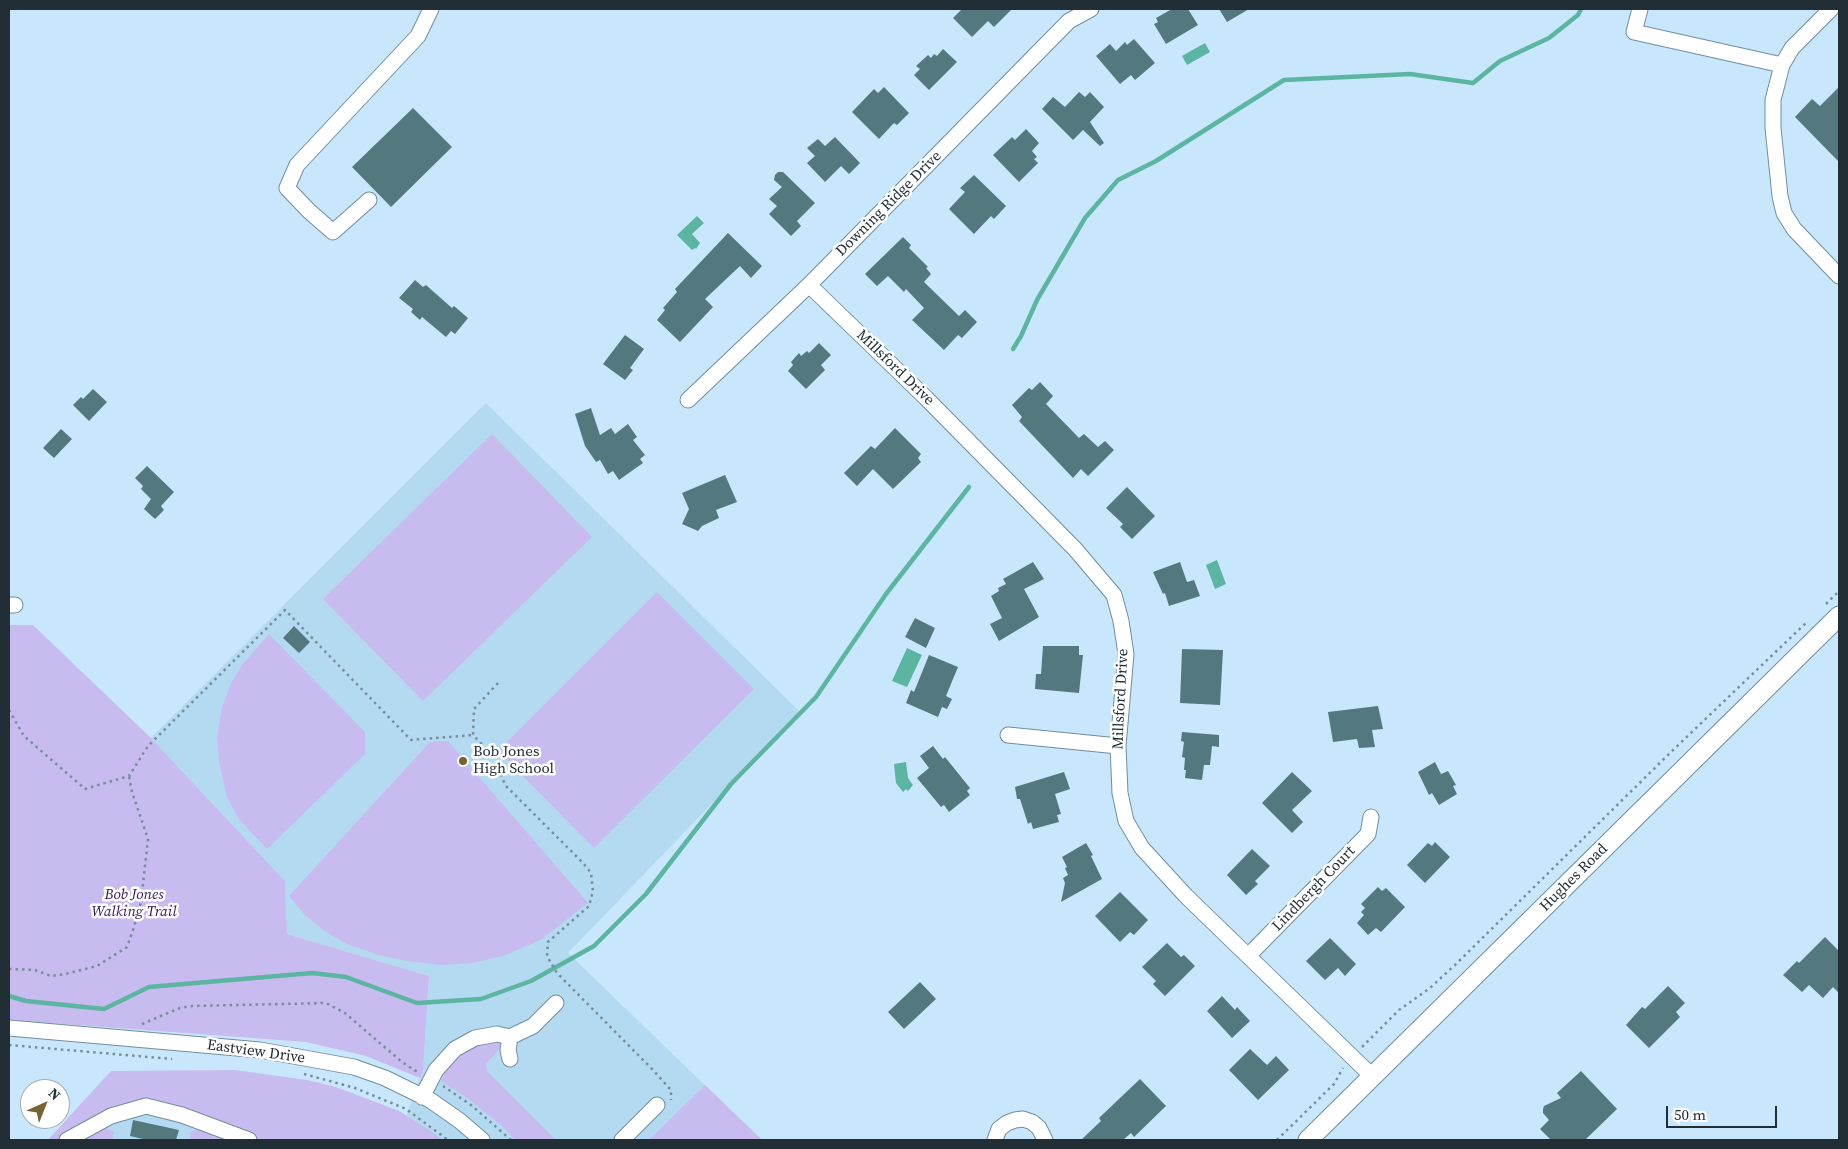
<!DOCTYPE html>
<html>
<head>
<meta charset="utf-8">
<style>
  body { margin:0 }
  #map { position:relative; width:1848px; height:1149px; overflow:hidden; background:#c9e7fc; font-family:"Source Serif 4",serif }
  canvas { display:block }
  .frame { position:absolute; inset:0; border:10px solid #222e35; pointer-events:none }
  .north { position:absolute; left:20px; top:1079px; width:50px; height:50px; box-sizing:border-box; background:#fff; border:1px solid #a7abae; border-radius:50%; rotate:44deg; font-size:14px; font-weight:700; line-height:20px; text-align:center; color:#222e35 }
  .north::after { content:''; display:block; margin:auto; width:18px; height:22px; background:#776332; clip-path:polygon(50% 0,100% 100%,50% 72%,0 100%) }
  .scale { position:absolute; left:1666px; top:1106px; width:111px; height:22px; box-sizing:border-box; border:2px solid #222e35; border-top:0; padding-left:6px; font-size:15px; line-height:18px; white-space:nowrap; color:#222e35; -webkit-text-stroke:4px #fff; paint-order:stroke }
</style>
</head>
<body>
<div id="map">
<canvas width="1848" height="1149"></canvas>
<div class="frame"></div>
<div class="north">N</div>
<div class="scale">50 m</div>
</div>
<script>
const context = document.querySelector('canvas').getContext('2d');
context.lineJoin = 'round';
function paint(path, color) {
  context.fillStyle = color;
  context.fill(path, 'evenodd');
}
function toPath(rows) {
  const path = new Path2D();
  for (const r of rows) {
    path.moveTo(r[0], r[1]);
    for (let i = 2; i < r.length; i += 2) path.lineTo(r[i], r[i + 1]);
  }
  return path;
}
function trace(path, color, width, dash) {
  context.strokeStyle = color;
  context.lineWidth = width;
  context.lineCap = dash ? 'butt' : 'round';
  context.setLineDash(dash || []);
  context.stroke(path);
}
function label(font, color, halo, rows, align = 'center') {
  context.font = font + ' "Source Serif 4",serif';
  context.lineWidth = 5;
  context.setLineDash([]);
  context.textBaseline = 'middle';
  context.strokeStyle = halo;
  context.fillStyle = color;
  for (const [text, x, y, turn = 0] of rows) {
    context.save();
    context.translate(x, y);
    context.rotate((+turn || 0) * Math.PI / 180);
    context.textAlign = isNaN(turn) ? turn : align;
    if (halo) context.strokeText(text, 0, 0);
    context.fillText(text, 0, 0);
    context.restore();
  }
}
paint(toPath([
  [486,403,800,712,568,953,762,1140,48,1140,111,1071,233,1076,404,1122,420,1078,423,1072,429,976,287,934,285,881,151,738]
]), '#b4daf1');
paint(toPath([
  [492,434,592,537,423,701,323,599],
  [657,592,754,689,594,848,498,751],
  [9,625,33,625,151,738,285,881,287,934,429,976,423,1072,420,1078,366,1056,306,1042,9,1020],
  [269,634,365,732,365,754,267,849,238,818,227,797,219,762,217,737,222,708,231,683,242,665],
  [448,741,588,903,542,939,506,955,473,963,442,965,407,961,379,955,347,944,323,930,305,915,289,896,430,742],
  [494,1042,503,1045,486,1064,487,1071,556,1140,515,1140,502,1126,466,1097,441,1081,446,1070,465,1049],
  [235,1070,307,1080,336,1087,399,1111,431,1131,442,1140,258,1140,239,1129,147,1103,63,1140,48,1140,111,1071],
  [705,1085,762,1140,649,1140],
  [199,1126,237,1140,190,1140,190,1132,196,1130],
  [103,1127,114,1132,112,1140,80,1140]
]), '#c8bbf0');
paint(toPath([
  [1205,43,1210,52,1187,65,1182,56],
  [697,216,704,223,692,234,700,243,696,249,695,248,692,250,677,235],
  [1217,560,1226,584,1215,589,1206,565],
  [907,648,922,655,907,687,892,681],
  [906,762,908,778,913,785,908,791,906,789,903,792,896,783,894,764]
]), '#5cb5a1');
trace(toPath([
  [1013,349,1021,336,1037,300,1085,218,1118,180,1156,161,1284,80,1410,74,1473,83,1500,61,1549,38,1578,15,1581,9],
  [9,996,26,1001,104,1009,149,987,312,973,346,977,417,1003,481,999,531,981,594,946,646,894,731,784,816,697,886,594,969,487]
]), '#5cb5a1', 4.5);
paint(toPath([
  [962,9,1012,9,994,27,988,21,972,37,953,18],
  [1172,9,1188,9,1198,25,1166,44,1154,24,1158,22,1156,18],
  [1219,9,1249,9,1227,22],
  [1134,39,1155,63,1135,80,1131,75,1120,84,1096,56,1110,44,1116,51,1125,42,1127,45],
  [943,49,957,62,929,90,914,75,920,69,916,66,928,55,931,58,934,54,937,56],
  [884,87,909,113,897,125,894,123,879,139,852,112,874,89,878,93],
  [1839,87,1839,162,1795,117,1812,99,1820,106],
  [1079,92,1085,97,1090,92,1104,107,1090,122,1104,143,1100,146,1083,130,1073,140,1042,109,1053,97,1065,107],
  [413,108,452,147,391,207,352,167],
  [1026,129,1039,143,1032,151,1037,157,1034,159,1038,163,1019,182,993,155,1012,137,1015,140],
  [835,137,860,163,849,174,841,166,825,182,807,163,815,156,807,148,818,139,825,146],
  [778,172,783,172,815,203,797,221,801,226,791,236,769,214,777,206,769,199,782,187,774,180,775,175],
  [974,175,1006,206,994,219,991,216,974,234,949,209,965,192,960,188],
  [728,233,762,266,751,278,740,266,705,299,713,307,680,342,657,320,665,310,663,308,677,292,675,289],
  [903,237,911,245,909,248,928,267,926,268,931,274,924,282,959,316,965,310,977,322,962,338,958,335,944,350,912,320,924,308,906,289,904,292,888,276,877,286,865,274],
  [415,280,423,287,426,285,452,308,454,306,468,318,455,334,451,331,446,337,422,317,420,320,411,312,413,309,399,298],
  [625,335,644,349,630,368,633,370,625,380,603,364],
  [819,343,831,355,821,365,825,370,806,389,788,371,793,365,791,362,799,353,801,356,807,351,809,353],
  [1040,382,1053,396,1046,404,1079,438,1084,434,1098,447,1105,441,1114,450,1088,476,1081,469,1073,478,1019,421,1022,417,1012,405,1029,388,1032,390],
  [93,389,107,402,89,421,73,405,81,397,83,399],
  [591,408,600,435,611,428,615,434,628,424,637,437,633,440,645,455,640,459,643,463,619,480,613,471,608,474,600,460,596,462,585,446,575,414],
  [895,428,921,454,918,458,921,462,893,489,873,469,857,486,844,473,871,446,875,449],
  [61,429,72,439,54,458,43,448],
  [147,466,174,492,161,506,164,510,155,519,144,509,151,499,141,489,143,486,135,478],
  [725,475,737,502,716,510,719,518,702,526,698,531,682,524,689,509,682,493],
  [1127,487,1155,516,1132,539,1120,527,1123,524,1106,508],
  [1033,562,1044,579,1024,589,1039,617,999,641,990,624,1002,618,991,596,999,591,998,588,1006,584,1003,579],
  [1180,562,1187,582,1194,580,1200,596,1169,606,1165,593,1163,594,1153,572],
  [915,618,935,628,926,648,905,637],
  [294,626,310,642,299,653,283,638],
  [1043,646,1079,646,1079,655,1083,655,1079,693,1035,689,1036,674,1041,674],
  [1182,649,1223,650,1220,705,1180,703],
  [929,655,958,667,946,696,952,699,947,709,942,707,938,717,906,703,911,690,914,692],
  [1378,706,1383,729,1372,730,1375,747,1359,748,1357,739,1333,742,1328,712],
  [1182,732,1219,735,1219,747,1212,746,1210,765,1204,765,1202,780,1185,778,1186,770,1184,770,1185,758,1182,757,1184,742,1181,741],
  [933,746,943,759,945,757,970,788,967,791,970,795,949,812,944,805,941,807,917,778,929,768,920,756],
  [1435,762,1441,774,1448,771,1456,785,1453,786,1457,794,1439,805,1432,793,1429,795,1418,772],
  [1064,772,1070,789,1055,794,1061,814,1057,815,1059,822,1033,829,1031,822,1028,824,1020,799,1017,799,1015,787],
  [1292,772,1312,791,1292,810,1303,822,1292,833,1262,803],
  [1435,842,1450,857,1425,883,1407,865,1428,843,1432,846],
  [1086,843,1093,855,1091,856,1102,879,1061,902,1065,883,1063,878,1068,875,1065,868,1067,867,1062,857],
  [1252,849,1270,866,1255,881,1258,884,1246,895,1227,875],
  [1378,887,1382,891,1386,888,1405,907,1381,932,1376,928,1368,935,1357,923,1364,915,1361,912,1365,908,1361,904],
  [1120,892,1148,920,1134,935,1130,932,1120,942,1095,916],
  [1825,937,1839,951,1839,993,1833,987,1823,998,1809,985,1802,992,1783,975,1797,961,1799,963],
  [1330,938,1356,964,1345,976,1338,968,1325,980,1306,961],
  [1167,943,1181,957,1184,955,1195,966,1165,996,1153,984,1156,981,1142,967],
  [920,982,936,999,904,1029,888,1012],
  [1668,986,1685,1003,1676,1012,1680,1017,1649,1048,1626,1025,1642,1007,1645,1009],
  [1222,996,1235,1010,1237,1007,1250,1021,1232,1038,1207,1011],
  [1250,1049,1267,1065,1276,1056,1289,1070,1258,1100,1229,1070],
  [1581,1071,1617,1109,1585,1140,1551,1140,1540,1129,1549,1120,1543,1113,1543,1109,1544,1106,1561,1098,1557,1093],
  [1140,1079,1166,1106,1134,1137,1131,1133,1123,1140,1081,1140,1101,1121,1099,1118],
  [133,1120,179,1130,176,1140,147,1140,130,1136]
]), '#53797e');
const minor = toPath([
  [1640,9,1634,32,1782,65],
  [1831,9,1792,48,1782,65,1773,100,1773,128,1780,196,1784,213,1794,229,1839,276],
  [369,200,333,232,309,211,287,188,297,165,418,36,431,9],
  [809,285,926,398,1075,549,1114,595,1121,621,1126,654,1118,746,1120,793,1126,821,1142,848,1186,896,1373,1077],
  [688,400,809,285,1069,21,1091,9],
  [9,605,15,605],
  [1008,735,1118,746],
  [1248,956,1368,834,1371,817],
  [9,1028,260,1050,354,1067,385,1078,430,1100,460,1121,482,1140],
  [510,1059,508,1050,510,1037],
  [422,1097,436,1070,455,1049,475,1038,497,1034,510,1037,533,1026,556,1003],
  [67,1140,111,1116,146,1106,182,1115,249,1140],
  [622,1140,657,1105],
  [995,1140,999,1129,1007,1123,1015,1120,1023,1119,1032,1122,1039,1128,1045,1140]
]);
const major = toPath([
  [1308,1140,1839,616]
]);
trace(minor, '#718da0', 17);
trace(major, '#718da0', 21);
trace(toPath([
  [1826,604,1839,591],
  [498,683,474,709,473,735,495,758,505,785,583,863,591,873,593,891,589,906,548,942,547,956,557,973,652,1069,671,1090,671,1100],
  [9,710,24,736,85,789,129,776,148,746,285,610,411,740,473,735],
  [9,969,35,970,51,976,65,974,97,966,127,947,134,927,141,902,148,839,132,792,129,776],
  [142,1024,180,1008,192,1006,326,1003,345,1013,402,1062,419,1073],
  [9,1045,172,1059],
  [1362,1047,1399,1010,1430,988,1456,964,1673,750,1808,621],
  [304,1074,355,1088,406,1109,448,1140],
  [443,1086,471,1105,511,1140],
  [1277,1140,1334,1084,1343,1068]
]), '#788d9b', 2.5, [2.5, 4]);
trace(minor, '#fff', 15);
trace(major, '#fff', 19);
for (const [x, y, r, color] of [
  [463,761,5,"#776332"]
]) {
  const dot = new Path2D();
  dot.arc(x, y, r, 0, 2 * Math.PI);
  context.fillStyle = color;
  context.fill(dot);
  trace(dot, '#fff', 2);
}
label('15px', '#222e35', '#fff', [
  ["Downing Ridge Drive",889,204,-45],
  ["Millsford Drive",895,368,44],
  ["Millsford Drive",1121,699,-87],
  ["Hughes Road",1574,878,-45],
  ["Lindbergh Court",1314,889,-46],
  ["Eastview Drive",256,1052,8]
]);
label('15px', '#222e35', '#fff', [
  ["Bob Jones",473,752],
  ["High School",473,769]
], 'left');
label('italic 15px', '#33165f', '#fff', [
  ["Bob Jones",134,895],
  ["Walking Trail",134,912]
]);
</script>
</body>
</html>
